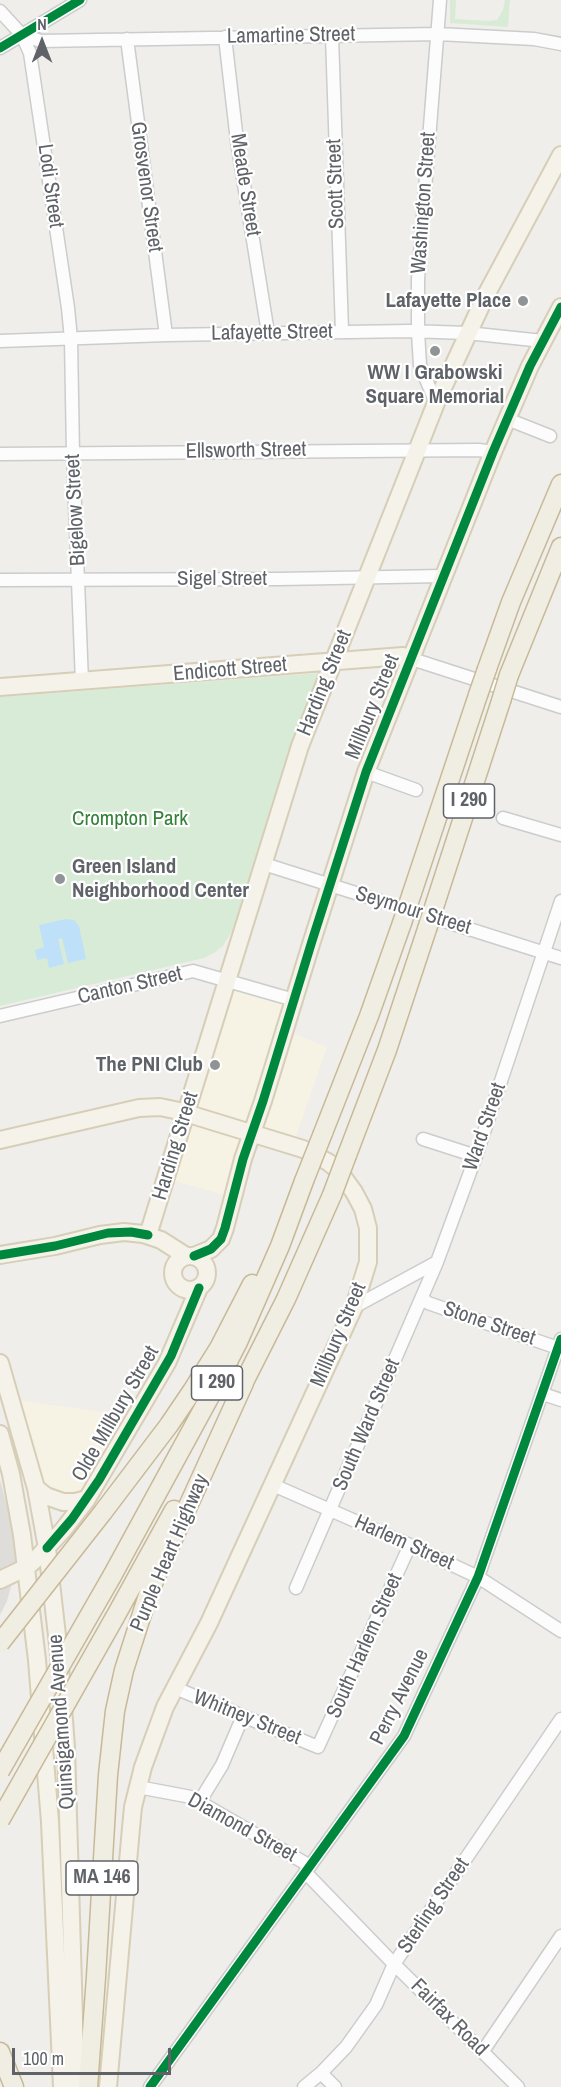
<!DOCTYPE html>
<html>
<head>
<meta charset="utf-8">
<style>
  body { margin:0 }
  #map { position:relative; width:561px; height:2087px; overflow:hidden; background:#efeeea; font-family:"Archivo Narrow",sans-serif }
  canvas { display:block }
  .north { position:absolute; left:12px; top:12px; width:60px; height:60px; -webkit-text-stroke:4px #fff; paint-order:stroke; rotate:0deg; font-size:16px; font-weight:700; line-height:24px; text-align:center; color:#5f6368 }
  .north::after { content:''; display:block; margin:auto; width:21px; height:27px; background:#5f6368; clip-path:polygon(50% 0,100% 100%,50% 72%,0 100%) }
  .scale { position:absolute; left:12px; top:2048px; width:159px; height:27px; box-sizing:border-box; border:3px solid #5f6368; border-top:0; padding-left:8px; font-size:18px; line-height:21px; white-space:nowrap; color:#5f6368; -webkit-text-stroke:4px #fff; paint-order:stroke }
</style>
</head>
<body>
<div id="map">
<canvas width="561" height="2087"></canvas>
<div class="north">N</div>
<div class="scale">100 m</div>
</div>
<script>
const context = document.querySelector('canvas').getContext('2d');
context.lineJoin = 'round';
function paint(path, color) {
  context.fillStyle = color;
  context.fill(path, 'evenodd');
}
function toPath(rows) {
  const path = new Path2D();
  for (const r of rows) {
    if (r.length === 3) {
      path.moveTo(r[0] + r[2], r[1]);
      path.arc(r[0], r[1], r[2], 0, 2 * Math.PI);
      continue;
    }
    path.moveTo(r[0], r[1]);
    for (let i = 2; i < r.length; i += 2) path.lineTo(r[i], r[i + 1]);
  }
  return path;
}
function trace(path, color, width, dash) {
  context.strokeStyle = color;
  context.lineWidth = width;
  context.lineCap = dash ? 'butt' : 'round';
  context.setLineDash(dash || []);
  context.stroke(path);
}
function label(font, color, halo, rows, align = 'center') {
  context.font = font + ' "Archivo Narrow",sans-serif';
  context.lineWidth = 4.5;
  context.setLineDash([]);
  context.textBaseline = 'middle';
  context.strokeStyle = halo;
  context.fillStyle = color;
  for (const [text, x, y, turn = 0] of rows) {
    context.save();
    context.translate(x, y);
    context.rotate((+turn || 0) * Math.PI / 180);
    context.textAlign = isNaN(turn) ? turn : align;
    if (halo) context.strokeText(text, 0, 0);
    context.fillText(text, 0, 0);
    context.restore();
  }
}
paint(toPath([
  [222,980,291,1003,283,1030,327,1047,290,1153,246,1142,229,1196,163,1178],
  [17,1400,130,1416,83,1496,54,1498,40,1489]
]), '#f7f3e4');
paint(toPath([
  [0,1480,20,1554,7,1601,0,1615]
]), '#dfddda');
paint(toPath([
  [450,0,456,0,455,19,489,21,497,20,503,10,505,0,510,0,508,27,450,23],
  [319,673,286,758,233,929,223,946,214,953,204,958,0,1006,0,697]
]), '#d8ebd6');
paint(toPath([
  [66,919,74,920,79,926,86,959,68,963,62,938,58,939,64,964,49,968,47,958,37,960,35,950,44,947,39,925]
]), '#bfe0f9');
const minor = toPath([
  [0,11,22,35,30,53,68,308,71,339,73,454,82,682],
  [22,35,41,41,438,34,534,39,561,44],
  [332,36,342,331],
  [225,37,237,141,268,333],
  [127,39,166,335],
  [0,48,80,0],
  [0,341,166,335,409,331,467,333,543,341],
  [436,403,420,365,418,332,418,279,440,0],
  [507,419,550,436],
  [0,454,479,450,493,452],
  [0,580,279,579,443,576],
  [412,659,561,707],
  [366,772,416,790],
  [503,818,561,835],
  [264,864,561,958],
  [0,1016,193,971,294,1000],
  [423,1139,476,1156],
  [422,1298,428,1303,558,1348],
  [354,1307,437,1262],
  [543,1394,561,1400],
  [273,1485,410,1545,478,1577,561,1631],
  [296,1588,437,1262,476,1156,561,901],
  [175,1688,318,1747,410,1545],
  [138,1787,191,1797,310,1866],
  [200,1801,222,1765,243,1716],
  [305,1872,394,1964,518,2087],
  [483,2051,561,1936],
  [321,2073,335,2087],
  [150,2087,404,1736,478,1577,561,1339],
  [304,2087,321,2073,346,2047,376,2005,394,1964,561,1719]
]);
const major = toPath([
  [0,687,403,656,412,659],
  [0,1140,139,1108,160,1107,179,1111,303,1149,328,1162,338,1170,354,1192,363,1209,368,1228,368,1262,354,1307,209,1623,165,1707,143,1767,133,1807,131,1828,108,2087],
  [148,1235,300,746,436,403,486,295,561,155],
  [0,1255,55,1246,100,1235,124,1232,143,1234,161,1240,186,1256],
  [190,1273,17],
  [194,1256,211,1249,221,1239,225,1228,243,1159,263,1101,312,941,366,772,493,452,530,366,561,307],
  [0,1363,36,1488,47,1548,59,1653,66,1747,76,2087],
  [0,1434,11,1474,22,1535,37,1660,50,1822,62,2087],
  [36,1488,46,1496,63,1502,75,1502,87,1499],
  [0,1580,27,1567,37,1558,63,1530,87,1499,167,1363,199,1288]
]);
const highway = toPath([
  [487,669,511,602,561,484],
  [509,675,561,547],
  [412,893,478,695],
  [436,901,501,701],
  [323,1133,369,1016,402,923],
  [347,1155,387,1050,427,929],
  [238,1394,286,1299,332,1195],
  [103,1512,169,1425,192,1391,219,1348,252,1284],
  [112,1576,214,1389,238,1342,280,1246,304,1181],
  [115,1617,174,1510],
  [0,2052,14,2087],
  [88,2087,96,1977,108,1775,115,1711,124,1670,149,1592,244,1383]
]);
trace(minor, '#cbcccc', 15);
trace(major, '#d7ceb8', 20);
trace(highway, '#c8b996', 21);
trace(minor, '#fdfcfc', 12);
trace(major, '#f4f2e9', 16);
trace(highway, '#f0ede3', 18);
const highwayBridge = toPath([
  [478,695,487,669],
  [501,701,509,675],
  [402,923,412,893],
  [427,929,436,901],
  [304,1181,323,1133],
  [332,1195,347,1155],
  [0,1643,103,1512],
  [0,1771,112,1576],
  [0,1820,115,1617]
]);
trace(highwayBridge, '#c8b996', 21, []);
trace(highwayBridge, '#f0ede3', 18);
trace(toPath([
  [0,48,80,0],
  [0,1255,55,1246,108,1233,131,1232,148,1235],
  [194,1256,211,1249,221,1239,225,1228,243,1159,263,1101,312,941,366,772,493,452,530,366,561,307],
  [47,1548,72,1519,99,1480,171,1356,199,1288],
  [150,2087,404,1736,478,1577,561,1339]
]), '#00873e', 9);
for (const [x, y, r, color] of [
  [523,301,6,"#919496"],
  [435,351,6,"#919496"],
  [60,879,6,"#919496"],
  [215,1065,6,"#919496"]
]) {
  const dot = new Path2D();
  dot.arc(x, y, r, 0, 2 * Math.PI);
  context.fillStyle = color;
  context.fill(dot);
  trace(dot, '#fff', 2);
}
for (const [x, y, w] of [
  [469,801,51],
  [217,1383,51],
  [102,1878,72]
]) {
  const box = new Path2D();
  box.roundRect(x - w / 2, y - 17, w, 34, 4.5);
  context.fillStyle = '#fff';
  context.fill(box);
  trace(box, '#5f6368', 1.5);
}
label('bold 20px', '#5f6368', null, [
  ["I 290",469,801],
  ["I 290",217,1383],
  ["MA 146",102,1878]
]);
label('21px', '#5f6368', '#fff', [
  ["Lamartine Street",291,36,-1],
  ["Scott Street",336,184,-92],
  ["Meade Street",245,185,81],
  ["Lodi Street",50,186,82],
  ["Grosvenor Street",146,187,82],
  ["Washington Street",424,203,-86],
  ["Lafayette Street",272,333,-1],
  ["Ellsworth Street",246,451,-1],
  ["Bigelow Street",76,510,-93],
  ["Sigel Street",222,579],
  ["Endicott Street",230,670,-5],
  ["Harding Street",325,683,-68],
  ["Millbury Street",373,707,-68],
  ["Seymour Street",413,911,17],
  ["Canton Street",130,986,-13],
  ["Ward Street",485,1127,-71],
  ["Harding Street",176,1146,-73],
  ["Stone Street",489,1324,19],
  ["Millbury Street",339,1335,-67],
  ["Olde Millbury Street",116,1414,-60],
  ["South Ward Street",367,1425,-67],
  ["Harlem Street",404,1543,24],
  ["Purple Heart Highway",170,1553,-67],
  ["South Harlem Street",365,1646,-66],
  ["Perry Avenue",400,1697,-63],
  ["Whitney Street",247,1718,22],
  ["Quinsigamond Avenue",62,1722,-94],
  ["Diamond Street",242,1828,29],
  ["Sterling Street",434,1906,-56],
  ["Fairfax Road",449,2018,45]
]);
label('bold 21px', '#5f6368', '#fff', [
  ["Lafayette Place",511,301],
  ["WW I Grabowski",435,373,"center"],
  ["Square Memorial",435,397,"center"],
  ["Green Island",72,867,"left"],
  ["Neighborhood Center",72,891,"left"],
  ["The PNI Club",203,1065]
], 'right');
label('21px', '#348238', '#fff', [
  ["Crompton Park",130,819]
]);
</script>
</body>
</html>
